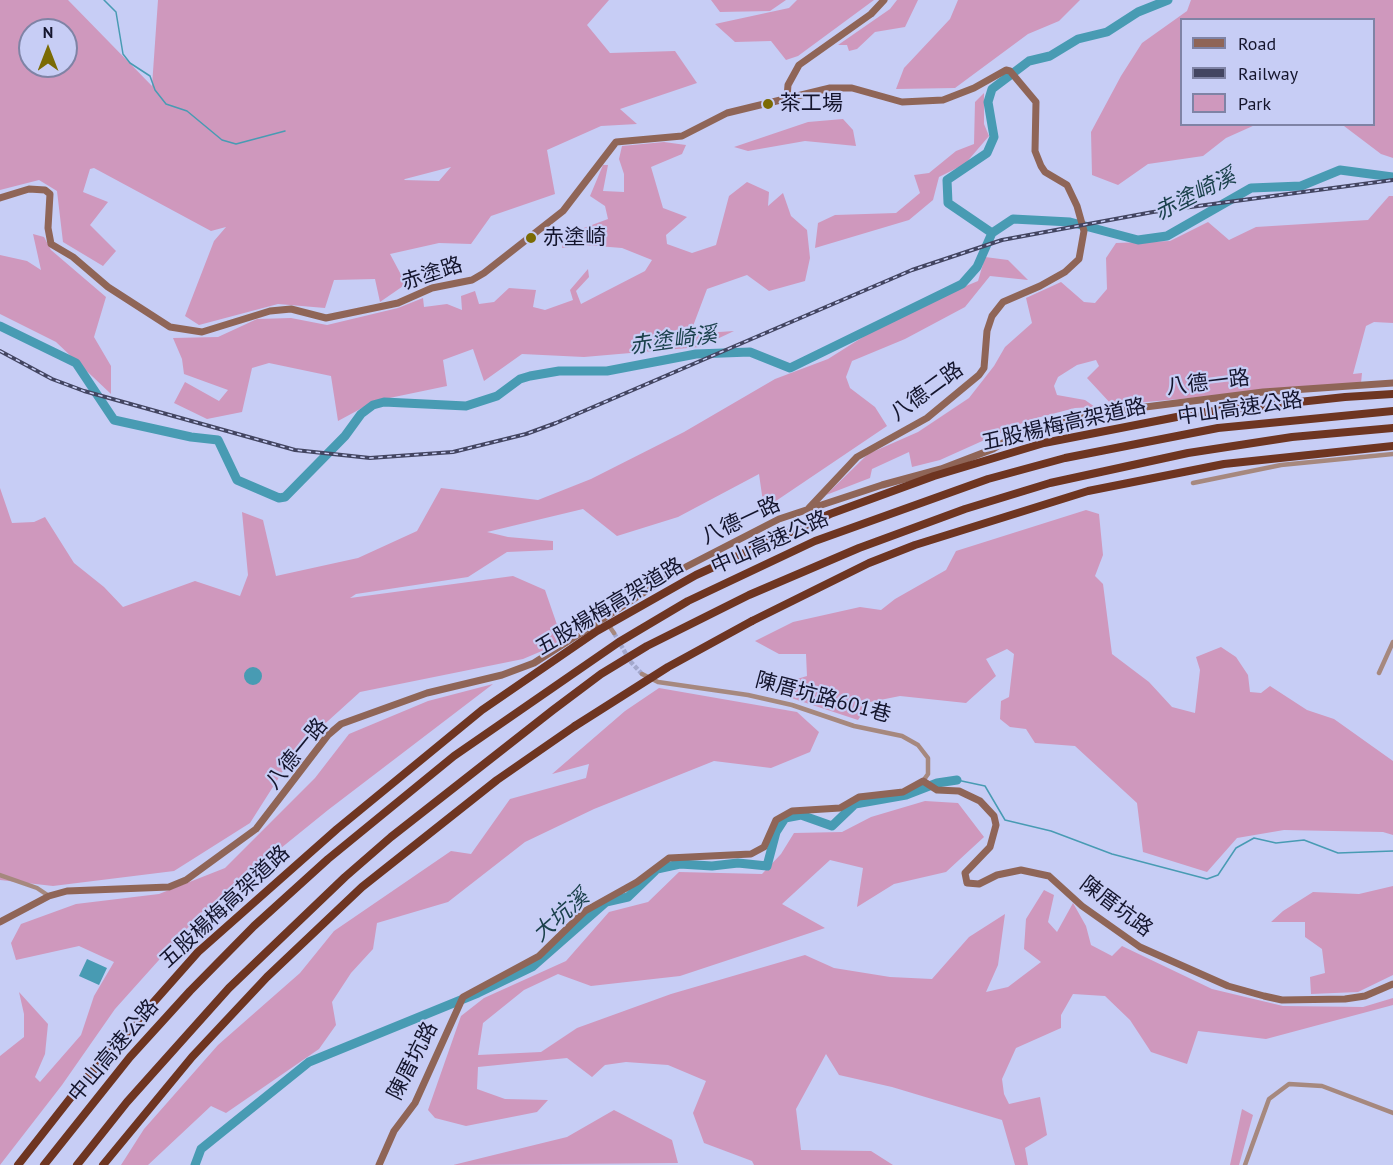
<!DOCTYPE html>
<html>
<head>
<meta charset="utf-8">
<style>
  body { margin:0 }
  #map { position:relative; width:1393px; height:1165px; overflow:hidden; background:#c7cdf5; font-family:"PT Sans",sans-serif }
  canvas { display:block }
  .legend { position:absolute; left:1180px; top:18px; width:195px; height:108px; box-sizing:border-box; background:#c7cdf5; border:2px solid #7f83a5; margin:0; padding:8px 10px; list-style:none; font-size:18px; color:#14152d }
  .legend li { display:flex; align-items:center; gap:12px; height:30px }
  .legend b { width:30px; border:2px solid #7f83a5 }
  .north { position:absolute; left:18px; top:18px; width:60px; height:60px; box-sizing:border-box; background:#c7cdf5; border:2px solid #7f83a5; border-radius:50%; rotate:0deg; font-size:16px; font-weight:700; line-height:24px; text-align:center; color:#14152d }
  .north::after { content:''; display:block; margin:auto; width:21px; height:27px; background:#7b6b04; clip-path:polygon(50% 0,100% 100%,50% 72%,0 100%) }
</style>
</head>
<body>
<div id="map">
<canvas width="1393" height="1165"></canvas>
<ul class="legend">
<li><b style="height:8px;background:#8f6557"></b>Road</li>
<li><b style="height:8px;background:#434561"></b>Railway</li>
<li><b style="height:16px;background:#cf98bd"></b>Park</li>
</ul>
<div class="north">N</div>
</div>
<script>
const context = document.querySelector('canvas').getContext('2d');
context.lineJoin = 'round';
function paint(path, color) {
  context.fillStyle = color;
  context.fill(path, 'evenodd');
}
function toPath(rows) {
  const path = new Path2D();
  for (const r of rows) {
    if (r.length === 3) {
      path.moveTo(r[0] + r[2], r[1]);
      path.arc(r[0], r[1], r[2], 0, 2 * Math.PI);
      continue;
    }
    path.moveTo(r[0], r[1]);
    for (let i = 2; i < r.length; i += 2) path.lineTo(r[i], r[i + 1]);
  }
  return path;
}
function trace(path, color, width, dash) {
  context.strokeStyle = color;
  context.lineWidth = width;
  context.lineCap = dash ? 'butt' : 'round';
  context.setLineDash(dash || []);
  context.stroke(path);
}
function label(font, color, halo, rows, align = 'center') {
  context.font = font + ' "PT Sans","Noto Sans TC",sans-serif';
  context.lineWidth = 4.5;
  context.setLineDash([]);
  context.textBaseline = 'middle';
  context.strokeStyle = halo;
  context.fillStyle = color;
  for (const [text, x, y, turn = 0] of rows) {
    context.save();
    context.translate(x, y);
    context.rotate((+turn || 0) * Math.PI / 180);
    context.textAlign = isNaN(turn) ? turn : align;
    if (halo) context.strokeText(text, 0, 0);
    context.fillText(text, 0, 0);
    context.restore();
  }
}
paint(toPath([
  [0,0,68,0,152,86,158,0,609,0,587,25,610,53,675,51,697,83,620,109,637,124,601,126,547,150,555,194,491,216,471,244,439,243,390,254,406,284,380,302,375,279,334,280,325,308,278,304,199,325,185,316,214,241,226,227,211,231,94,168,90,169,83,192,108,202,90,225,116,251,103,266,63,242,57,191,39,180,0,190],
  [30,30,66,30,66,66,30,66],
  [451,167,439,181,404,180,405,179],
  [711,0,786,0,770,11,720,12],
  [797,0,874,0,798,56,786,60,771,41,735,42,715,24,789,8],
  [897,0,918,0,905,27,875,32,857,49,849,51,847,45,838,45,890,9],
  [958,0,1080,0,1059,21,1028,34,955,88,896,89,904,68,950,19],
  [1191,0,1393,0,1393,158,1381,154,1344,126,1262,125,1374,124,1374,20,1182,20,1182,124,1255,125,1226,138,1203,156,1148,164,1118,185,1092,175,1091,132,1121,76,1142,43,1187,11],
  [984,93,984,124,989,136,965,164,939,177,933,200,909,220,815,248,818,223,835,215,896,213,920,193,914,175,929,173,956,151,974,144,975,102],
  [843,119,853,130,856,146,805,141,748,151,734,147,808,122],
  [664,142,686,145,682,154,651,167,663,208,687,217,666,235,667,244,692,253,716,245,729,196,747,182,769,192,768,206,783,193,791,216,807,230,810,258,805,281,769,291,747,275,707,289,690,334,734,331,700,347,584,357,522,354,484,381,473,349,443,360,447,386,375,401,338,421,331,376,269,363,252,368,242,412,207,419,174,403,185,382,219,401,228,390,184,374,182,359,173,338,218,337,257,319,291,318,327,325,398,308,423,298,424,307,447,304,462,310,461,296,475,291,479,304,494,302,509,288,536,290,533,307,545,310,573,300,570,290,588,269,589,277,576,291,581,304,645,271,652,260,622,248,585,245,562,248,565,235,608,219,605,206,590,196,603,165,608,165,603,191,624,192,624,174,619,159,622,146],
  [1389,196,1393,196,1393,323,1374,322,1366,326,1353,374,1362,373,1361,383,1112,405,1087,378,1099,366,1096,360,1077,365,1058,377,1054,386,1057,395,1085,400,1095,407,1075,408,1029,420,940,460,912,467,909,452,872,469,870,478,826,495,868,454,918,432,969,398,994,366,1005,347,1032,323,1026,298,1061,282,1084,302,1095,303,1107,289,1106,258,1116,243,1170,241,1208,222,1229,240,1256,227,1368,220],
  [33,234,44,237,51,250,106,297,94,337,111,366,111,394,56,342,0,314,0,255,27,261,41,270],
  [985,257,1008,260,1028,280,990,276,965,307,905,339,852,361,846,377,850,388,875,407,887,426,764,509,759,474,678,517,617,536,583,509,487,532,508,537,553,541,553,550,507,552,468,577,356,594,350,598,513,576,545,590,563,642,523,659,360,692,297,749,250,823,174,871,53,886,0,880,0,488,12,523,34,522,45,517,74,563,104,587,123,607,195,581,240,596,248,575,242,512,263,520,276,576,358,558,417,531,441,488,538,500,591,479,684,432,775,379,828,359,901,313,978,281],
  [1086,510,1099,514,1103,555,1095,576,1103,584,1112,654,1149,682,1172,707,1195,713,1200,670,1196,657,1221,647,1236,657,1248,675,1250,692,1261,693,1270,686,1307,710,1334,719,1393,761,1393,835,1383,832,1284,830,1237,838,1207,872,1143,852,1137,803,1075,746,1035,743,1026,729,1010,727,1000,719,1001,701,1009,697,1014,654,1007,649,986,659,996,676,966,703,900,696,870,702,858,720,776,693,787,682,807,676,806,654,779,654,755,641,793,622,860,607,881,610,895,599,946,570,956,551],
  [493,684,328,810,202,912,115,1009,62,1085,0,1165,0,1056,24,1037,24,1014,19,992,48,1024,45,1054,35,1077,40,1082,81,1035,94,996,114,962,79,946,16,960,11,943,21,924,76,904,159,894,225,868,315,778,349,734,428,701],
  [659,688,797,712,819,732,810,752,771,768,714,761,594,809,525,842,448,902,377,923,373,949,351,973,332,1002,336,1025,319,1049,226,1113,211,1106,148,1165,121,1165,144,1129,218,1045,300,973,334,931,451,851,471,854,510,799,586,778,589,764,552,774,625,711],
  [925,801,958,803,984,837,946,872,894,884,857,907,863,868,830,860,782,904,825,928,680,976,591,986,558,974,524,990,483,1023,478,1055,541,1052,577,1028,671,994,805,955,834,968,890,977,932,979,969,937,1005,914,998,965,986,992,1008,987,1041,962,1024,949,1026,919,1044,890,1054,895,1048,922,1057,932,1073,903,1086,926,1091,945,1112,956,1122,946,1212,989,1283,1006,1363,1007,1393,998,1393,1005,1266,1039,1198,1031,1187,1064,1151,1052,1130,1020,1105,996,1073,994,1061,1015,1061,1028,1016,1048,1002,1079,1004,1094,1009,1104,1040,1097,1047,1135,1025,1148,1028,1165,1015,1165,1002,1120,892,1087,839,1075,826,1054,796,1109,801,1150,871,1151,893,1165,754,1165,752,1161,704,1143,693,1113,706,1081,668,1065,626,1062,605,1065,592,1077,567,1058,478,1067,477,1089,505,1099,548,1100,537,1112,466,1126,435,1118,428,1110,461,1016,484,998,566,961,609,912,648,902,679,872,762,874,781,854,794,833,842,832,871,817],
  [1393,886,1393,975,1358,992,1311,994,1310,977,1325,973,1322,949,1305,937,1305,922,1271,922,1283,911,1313,892,1359,894],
  [1242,1109,1253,1115,1239,1165,1230,1165],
  [614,1110,672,1140,678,1163,453,1165,567,1137]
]), '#cf98bd');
paint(toPath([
  [253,676,9],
  [87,959,107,968,99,985,79,976]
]), '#489bb3');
trace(toPath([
  [104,0,116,12,123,54,130,63,150,76,155,90,166,104,187,111,222,140,236,144,285,131],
  [957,780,985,786,1005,820,1051,831,1112,854,1207,879,1218,875,1236,848,1254,838,1276,843,1304,840,1338,853,1393,851]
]), '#489bb3', 1.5);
trace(toPath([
  [992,233,948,203,947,180,987,153,994,137,988,102,992,89,1029,61,1050,56,1078,39,1107,32,1138,12,1168,0],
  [0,326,76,363,114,420,191,437,218,440,237,480,279,498,285,497,345,436,361,414,373,405,384,402,466,406,497,396,520,379,530,376,559,371,607,371,696,354,750,352,790,368,962,284,977,267,992,233,1013,219,1070,222,1138,240,1167,236,1251,188,1301,186,1340,170,1393,177],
  [195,1165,201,1149,309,1062,478,993,532,967,606,902,628,897,657,869,680,864,712,866,738,863,767,866,776,832,785,818,801,815,832,826,855,804,906,795,937,783,957,780]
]), '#489bb3', 9);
trace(toPath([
  [614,633,630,661,642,674]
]), '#a3a8cd', 4.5, [4.5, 2]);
trace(toPath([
  [1193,483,1281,465,1393,454],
  [607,623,614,633],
  [1379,673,1393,642],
  [642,674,658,682,748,695,792,705,854,726,902,736,918,745,928,758,928,774,923,781],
  [0,875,37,888,49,896],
  [1245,1165,1269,1099,1289,1084,1322,1086,1393,1113]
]), '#a6887e', 4.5);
trace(toPath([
  [787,97,788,85,799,65,871,14,884,0],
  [0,198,29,189,45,190,50,194,48,228,51,244,73,257,108,287,170,327,202,332,270,311,291,309,326,318,398,303,432,288,472,280,484,273,563,211,616,142,682,136,727,113,830,88,852,88,902,102,943,100,974,88,1006,70,1010,71,1036,102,1035,151,1041,166,1045,172,1067,185,1077,206,1084,231,1079,259,1065,272,1040,286,1003,302,992,316,987,331,984,368,979,375,927,418,857,457,809,508],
  [0,922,49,896,67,891,169,887,186,880,256,829,328,735,341,724,427,693,502,675,534,663,674,573,779,519,882,485,941,469,993,449,1026,429,1067,417,1263,392,1393,383],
  [379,1165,394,1131,415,1103,463,997,539,956,585,911,637,882,669,858,751,854,764,847,776,820,792,811,840,808,859,797,903,792,923,781,937,790,959,791,980,801,994,816,996,825,990,847,965,873,967,883,979,884,997,875,1021,870,1049,876,1082,906,1140,947,1228,986,1264,996,1282,1000,1345,999,1365,996,1393,984]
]), '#8f6557', 7);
trace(toPath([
  [752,621,869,563,915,545,1088,491,1224,464,1393,446],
  [44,1165,130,1057,190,991,254,926,328,859,454,756,619,642,688,601,815,541,988,479,1065,458,1218,428,1393,411],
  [77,1165,127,1102,229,988,345,877,391,837,553,710,601,674,647,646,749,595,859,548,965,509,1050,483,1188,453,1292,437,1393,428],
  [103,1165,192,1057,267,977,362,887,497,780,575,726]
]), '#6e3521', 8);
const rail = toPath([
  [0,351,52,379,84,391,295,450,370,458,453,452,526,434,556,423,912,270,1002,240,1153,212,1393,180]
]);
trace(rail, '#434561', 4);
trace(rail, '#c7cdf5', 1.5, [4.5]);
trace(toPath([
  [575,726,668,667,752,621],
  [18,1165,83,1082,198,952,337,829,482,710,597,631,696,575,830,514,934,476,1044,443,1197,413,1345,397,1393,394]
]), '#6e3521', 8);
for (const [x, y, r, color] of [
  [768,104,6,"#7b6b04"],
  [531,238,6,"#7b6b04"]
]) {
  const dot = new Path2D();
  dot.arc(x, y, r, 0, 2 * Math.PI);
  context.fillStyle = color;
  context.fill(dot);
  trace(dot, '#c7cdf5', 2);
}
label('21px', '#14152d', '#c7cdf5', [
  ["茶工場",780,104],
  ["赤塗崎",543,238]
], 'left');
label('21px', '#14152d', '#c7cdf5', [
  ["赤塗路",432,274,-18],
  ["八德一路",1208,383,-7],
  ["八德二路",927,392,-36],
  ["中山高速公路",1240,409,-8],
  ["五股楊梅高架道路",1064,425,-13],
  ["八德一路",741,521,-25],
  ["中山高速公路",770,543,-24],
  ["五股楊梅高架道路",610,607,-31],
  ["陳厝坑路601巷",823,698,15],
  ["八德一路",297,754,-51],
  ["五股楊梅高架道路",225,907,-43],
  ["陳厝坑路",1116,907,37],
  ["中山高速公路",114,1051,-50],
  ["陳厝坑路",413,1061,-63]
]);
label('italic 22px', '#1b414c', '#c7cdf5', [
  ["赤塗崎溪",1195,195,-27],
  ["赤塗崎溪",673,341,-8],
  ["大坑溪",561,916,-41]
]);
</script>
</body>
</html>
